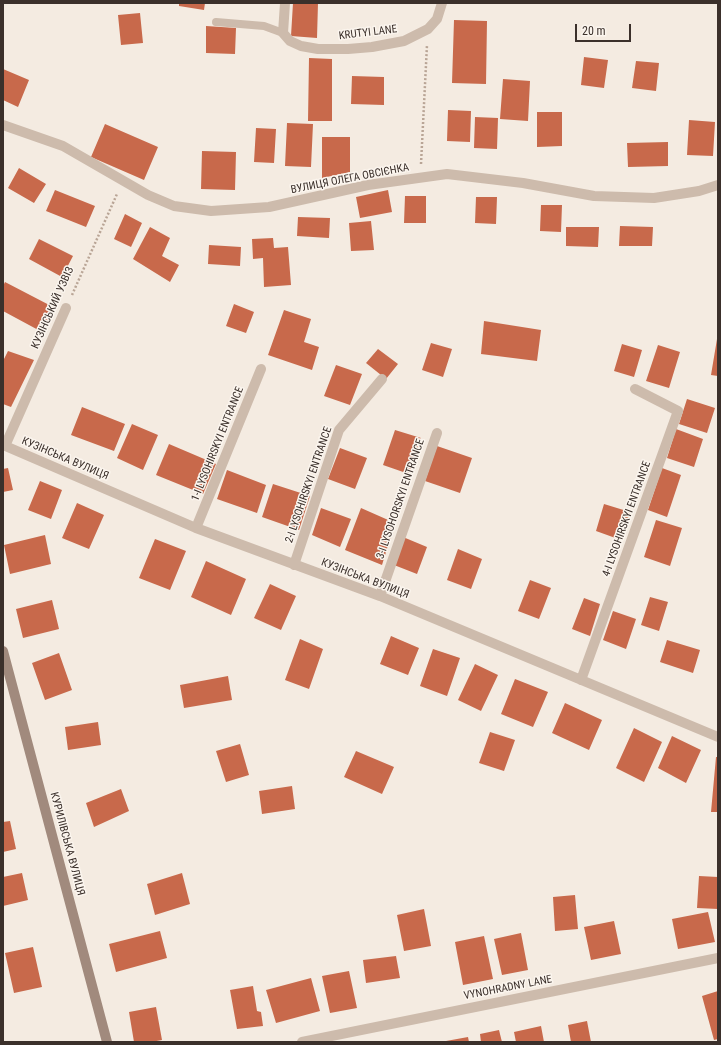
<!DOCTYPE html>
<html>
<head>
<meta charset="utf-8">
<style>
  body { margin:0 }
  #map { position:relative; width:721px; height:1045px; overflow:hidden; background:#f4ebe1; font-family:"Roboto Condensed",sans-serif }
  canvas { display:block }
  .frame { position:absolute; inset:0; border:4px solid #3b302b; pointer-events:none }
  .scale { position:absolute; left:575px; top:24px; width:56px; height:18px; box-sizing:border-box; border:2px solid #3b302b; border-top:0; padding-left:5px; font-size:12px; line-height:14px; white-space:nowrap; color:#3b302b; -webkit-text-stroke:3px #fbf5ee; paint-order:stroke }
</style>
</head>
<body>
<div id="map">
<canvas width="721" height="1045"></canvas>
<div class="frame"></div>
<div class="scale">20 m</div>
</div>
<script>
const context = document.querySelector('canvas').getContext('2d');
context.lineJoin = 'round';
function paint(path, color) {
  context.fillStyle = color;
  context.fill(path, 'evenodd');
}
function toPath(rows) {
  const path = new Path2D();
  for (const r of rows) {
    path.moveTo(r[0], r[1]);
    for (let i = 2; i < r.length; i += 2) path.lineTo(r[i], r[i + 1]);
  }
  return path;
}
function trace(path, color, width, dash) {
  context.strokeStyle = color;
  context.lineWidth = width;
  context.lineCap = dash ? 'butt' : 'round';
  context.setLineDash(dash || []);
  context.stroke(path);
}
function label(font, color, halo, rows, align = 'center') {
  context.font = font + ' "Roboto Condensed",sans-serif';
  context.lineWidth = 3;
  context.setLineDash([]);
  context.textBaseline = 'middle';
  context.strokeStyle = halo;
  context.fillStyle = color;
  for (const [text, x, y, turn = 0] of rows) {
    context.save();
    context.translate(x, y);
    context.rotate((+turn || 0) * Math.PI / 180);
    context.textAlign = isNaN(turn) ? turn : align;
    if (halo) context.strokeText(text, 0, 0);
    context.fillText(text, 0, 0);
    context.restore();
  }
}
paint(toPath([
  [179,3,205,3,204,10,179,6],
  [293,3,318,3,317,38,291,36],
  [140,13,143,43,121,45,118,15],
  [454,20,487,21,486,84,452,83],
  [206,26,236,28,235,54,206,53],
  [584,57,608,60,604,88,581,85],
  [309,58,332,59,332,121,308,121],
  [636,61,659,63,656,91,632,88],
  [3,69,29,80,18,107,3,100],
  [352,76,384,77,384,105,351,104],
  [503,79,530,81,528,121,500,119],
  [448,110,471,111,470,142,447,141],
  [537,112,562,112,562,146,537,147],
  [475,117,498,118,497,149,474,148],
  [689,120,715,122,713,156,687,155],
  [287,123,313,124,311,167,285,166],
  [105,124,158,147,144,180,91,157],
  [256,128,276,129,274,163,254,162],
  [322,137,350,137,350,172,322,178],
  [668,142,668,166,628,167,627,143],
  [202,151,236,152,235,190,201,189],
  [19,168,46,184,34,203,8,188],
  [55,190,95,206,86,227,46,211],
  [388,190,392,212,360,218,356,197],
  [405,196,426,196,426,223,404,223],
  [476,197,497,197,496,224,475,223],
  [541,205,562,205,561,232,540,231],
  [125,214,142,223,131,247,114,239],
  [298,217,330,218,329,238,297,236],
  [371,221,374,250,351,251,349,223],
  [620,226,653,227,652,246,619,246],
  [150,227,170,238,162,256,179,265,170,282,133,259],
  [566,227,599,227,598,247,566,246],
  [273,238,274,248,288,247,291,285,264,287,263,258,253,259,252,239],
  [39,239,73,256,62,277,29,259],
  [209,245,241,247,240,266,208,264],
  [5,282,55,308,42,332,3,311,3,286],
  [234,304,254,312,246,333,226,326],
  [284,310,311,319,304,342,319,347,312,370,268,355],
  [484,321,541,330,537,361,481,354],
  [717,339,718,339,718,376,711,375],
  [431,343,452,349,443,377,422,370],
  [622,344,642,350,634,377,614,371],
  [658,345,680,352,669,388,646,381],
  [378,349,398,364,386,379,366,363],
  [8,351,34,360,11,407,3,404,3,361],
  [336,365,362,374,350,405,324,396],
  [687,399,715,408,707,433,679,424],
  [82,407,125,424,114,451,71,435],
  [132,424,158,435,143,470,117,458],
  [676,429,703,439,694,467,667,458],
  [395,430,421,438,409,474,383,465],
  [169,444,216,464,203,494,156,475],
  [437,446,472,458,460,493,425,481],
  [340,448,367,458,355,489,328,479],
  [8,468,13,490,3,492,3,469],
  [662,468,681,475,667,517,648,510],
  [227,470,266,485,257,513,217,499],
  [40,481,62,490,51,519,28,510],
  [273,484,310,496,299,530,262,517],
  [77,503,104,515,89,549,62,538],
  [604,504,630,512,621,540,596,531],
  [321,508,351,519,340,547,312,535],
  [361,508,395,523,382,565,345,550],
  [656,520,682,528,670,566,644,557],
  [45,535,51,564,10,574,4,545],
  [403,537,427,547,417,574,394,565],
  [155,539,186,551,170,590,139,578],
  [458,549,482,559,471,589,447,580],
  [206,561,246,579,231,615,191,597],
  [530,580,551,588,539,619,518,611],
  [270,584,296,596,281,630,254,618],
  [650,597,668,602,659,631,641,625],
  [584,598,600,604,590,636,572,629],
  [52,600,59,629,23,638,16,609],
  [613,611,636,619,626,649,603,640],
  [391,636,419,648,408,675,380,664],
  [300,639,323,649,309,689,285,680],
  [667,640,700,650,693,673,660,662],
  [433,649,460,658,447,696,420,686],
  [59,653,72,690,45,700,32,663],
  [475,664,498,675,481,711,458,700],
  [228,676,232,700,184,708,180,685],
  [515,679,548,692,533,727,501,714],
  [565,703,602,720,589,750,552,733],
  [98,722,101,745,68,750,65,727],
  [634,728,662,742,644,782,616,768],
  [490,732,515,740,504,771,479,763],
  [672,736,701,750,686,783,658,768],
  [240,744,249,775,226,782,216,751],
  [356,751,394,767,382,794,344,777],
  [716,757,718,757,718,812,711,812],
  [292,786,295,809,262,814,259,791],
  [121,789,129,811,94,827,86,803],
  [10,821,16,849,3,852,3,822],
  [22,873,28,900,3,906,3,877],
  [182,873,190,904,155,915,147,884],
  [699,876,718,877,718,909,697,908],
  [575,895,578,929,555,931,553,897],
  [424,909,431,946,404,951,397,915],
  [708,912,715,942,678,949,672,919],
  [614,921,621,954,591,960,584,927],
  [160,931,167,958,116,972,109,944],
  [521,933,528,970,502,975,494,939],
  [484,936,493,979,463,985,455,942],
  [33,947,42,987,14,993,5,953],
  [396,956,400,978,366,983,363,960],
  [349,971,357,1008,330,1013,322,976],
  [311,978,320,1011,276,1023,266,990],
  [253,986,257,1011,261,1012,263,1026,237,1029,230,990],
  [718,991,718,1039,714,1040,702,996],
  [156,1007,162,1040,151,1042,134,1042,129,1012],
  [587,1021,591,1042,571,1042,568,1025],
  [541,1026,544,1042,516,1042,514,1032],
  [499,1030,502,1042,481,1042,480,1034],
  [468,1037,469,1042,446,1042,446,1041]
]), '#c8694b');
trace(toPath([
  [421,164,427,45],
  [72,295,117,194]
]), '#b9a596', 2.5, [2, 2]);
trace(toPath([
  [216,22,264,26,283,33]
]), '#cdbbac', 8);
trace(toPath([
  [285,3,283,33,290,41,301,46,318,49,348,49,372,47,404,41,428,29,437,19,442,3],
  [3,125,63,146,148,195,174,206,211,211,269,207,368,185,447,174,523,183,594,196,654,198,699,191,718,185],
  [3,445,196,528,380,596,718,737],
  [5,446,66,308],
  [196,528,261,369],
  [294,565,339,430,382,379],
  [380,596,437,433],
  [581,680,678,411,635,389],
  [302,1042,718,958]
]), '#cdbbac', 10);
trace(toPath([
  [3,651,107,1042]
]), '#a18a7d', 10);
label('11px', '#3b302b', '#fbf5ee', [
  ["KRUTYI LANE",368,33,-7],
  ["ВУЛИЦЯ ОЛЕГА ОВСІЄНКА",350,179,-11],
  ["КУЗІНСЬКИЙ УЗВІЗ",53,308,-66],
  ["1-I LYSOHIRSKYI ENTRANCE",218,444,-68],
  ["КУЗІНСЬКА ВУЛИЦЯ",65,459,23],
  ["2-I LYSOHIRSKYI ENTRANCE",309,485,-71],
  ["3-I LYSOHORSKYI ENTRANCE",401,499,-71],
  ["4-I LYSOHIRSKYI ENTRANCE",627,519,-70],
  ["КУЗІНСЬКА ВУЛИЦЯ",365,579,21],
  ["КУРИЛІВСЬКА ВУЛИЦЯ",67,844,75],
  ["VYNOHRADNY LANE",508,988,-11]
]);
</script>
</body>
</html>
